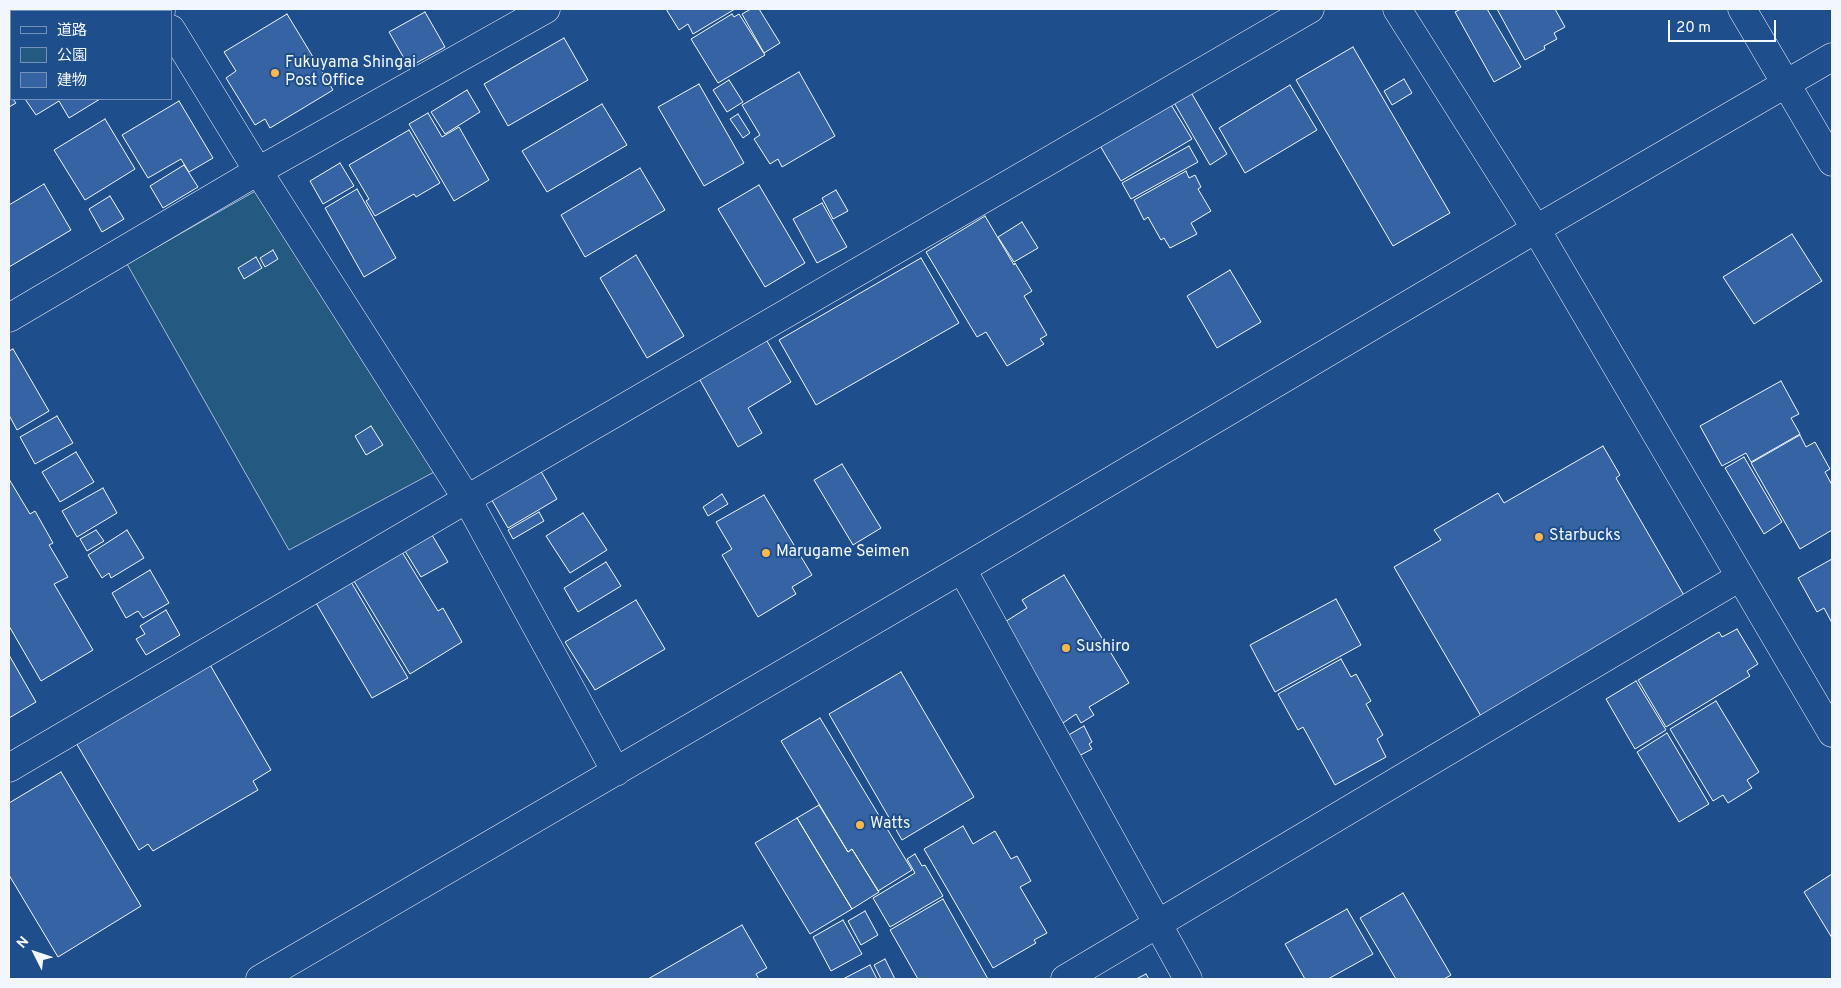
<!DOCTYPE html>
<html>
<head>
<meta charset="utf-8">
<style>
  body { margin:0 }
  #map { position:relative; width:1841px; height:988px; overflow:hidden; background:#1f4e8c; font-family:Overpass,"Noto Sans JP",sans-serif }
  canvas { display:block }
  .frame { position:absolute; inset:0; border:10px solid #f2f6ff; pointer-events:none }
  .legend { position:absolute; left:10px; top:10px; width:162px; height:90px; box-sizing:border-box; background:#1f4e8c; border:1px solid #7391ba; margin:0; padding:6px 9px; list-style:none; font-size:15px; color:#f2f6ff }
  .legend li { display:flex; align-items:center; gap:10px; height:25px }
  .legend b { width:25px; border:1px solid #7391ba }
  .north { position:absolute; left:10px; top:928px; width:50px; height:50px; -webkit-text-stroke:4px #1f4e8c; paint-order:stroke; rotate:311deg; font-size:14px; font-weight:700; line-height:20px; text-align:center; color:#f2f6ff }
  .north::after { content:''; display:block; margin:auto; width:18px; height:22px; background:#f2f6ff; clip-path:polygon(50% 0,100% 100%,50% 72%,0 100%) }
  .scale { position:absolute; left:1668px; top:20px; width:108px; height:22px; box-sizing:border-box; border:2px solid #f2f6ff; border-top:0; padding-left:6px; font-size:15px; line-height:18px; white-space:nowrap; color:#f2f6ff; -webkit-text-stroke:4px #1f4e8c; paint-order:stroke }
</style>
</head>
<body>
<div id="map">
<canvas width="1841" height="988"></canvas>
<div class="frame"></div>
<ul class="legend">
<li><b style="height:6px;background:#1f4e8c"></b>道路</li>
<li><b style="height:14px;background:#245a82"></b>公園</li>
<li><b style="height:14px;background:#3563a3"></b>建物</li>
</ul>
<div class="north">N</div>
<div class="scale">20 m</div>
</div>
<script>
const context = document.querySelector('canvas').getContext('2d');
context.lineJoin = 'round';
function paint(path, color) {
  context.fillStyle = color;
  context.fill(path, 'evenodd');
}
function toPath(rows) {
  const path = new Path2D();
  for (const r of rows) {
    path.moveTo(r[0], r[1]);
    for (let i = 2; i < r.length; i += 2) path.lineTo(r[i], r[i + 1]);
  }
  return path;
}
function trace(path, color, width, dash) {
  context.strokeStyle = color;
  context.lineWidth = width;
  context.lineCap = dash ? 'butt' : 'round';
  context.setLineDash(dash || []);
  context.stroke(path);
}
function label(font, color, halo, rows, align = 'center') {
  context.font = font + ' Overpass,sans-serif';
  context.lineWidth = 4;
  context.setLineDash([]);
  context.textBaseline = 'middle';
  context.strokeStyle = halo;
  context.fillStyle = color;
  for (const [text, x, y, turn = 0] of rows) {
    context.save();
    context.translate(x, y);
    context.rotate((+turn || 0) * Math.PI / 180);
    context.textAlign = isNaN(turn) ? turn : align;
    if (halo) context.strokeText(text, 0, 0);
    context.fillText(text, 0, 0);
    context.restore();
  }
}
const green = toPath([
  [266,185,436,471,289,550,127,264,266,185]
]);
paint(green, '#245a82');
trace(green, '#a8bbd7', 1);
const building = toPath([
  [41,9,129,9,131,11,43,11,41,9],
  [666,9,735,9,693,34,688,24,679,30,666,9],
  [751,9,759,9,780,43,764,53,742,14,751,9],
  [1461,9,1487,9,1521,67,1494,82,1455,12,1461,9],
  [1497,9,1555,9,1565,27,1554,33,1557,39,1544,46,1545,49,1525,60,1497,9],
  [425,12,445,47,409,67,389,32,425,12],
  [287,14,333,90,270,128,265,119,255,125,226,78,236,71,224,52,287,14],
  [732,14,734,17,739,14,765,55,718,83,691,39,732,14],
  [564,38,588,80,508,126,484,84,564,38],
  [1353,47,1450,213,1393,246,1296,80,1353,47],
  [799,72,835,136,782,167,778,159,770,164,754,139,760,135,742,105,799,72],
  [1404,79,1412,93,1392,105,1384,91,1404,79],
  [729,80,743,102,727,112,713,90,729,80],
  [699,84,744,163,704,186,658,107,699,84],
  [1290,85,1317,130,1245,173,1219,128,1290,85],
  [1189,89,1227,154,1210,165,1172,99,1189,89],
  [467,90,480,112,445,134,431,112,467,90],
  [9,92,11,99,13,99,16,103,9,107,9,92],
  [25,99,100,99,69,118,59,101,36,115,25,99],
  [179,101,213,158,189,172,181,159,148,178,122,135,179,101],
  [1170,103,1192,139,1121,181,1099,144,1170,103],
  [602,104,627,145,547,192,522,151,602,104],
  [428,113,442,137,459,127,489,180,454,201,409,124,428,113],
  [738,114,750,133,743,138,730,119,738,114],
  [105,119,135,169,85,200,54,150,105,119],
  [409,130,440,183,416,197,414,194,375,216,366,201,369,199,349,165,409,130],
  [1189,146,1198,162,1131,199,1122,183,1189,146],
  [340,163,354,186,323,204,310,181,340,163],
  [184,165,198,187,163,208,150,186,184,165],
  [640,168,665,210,585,257,561,215,640,168],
  [1186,171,1189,178,1195,175,1201,187,1198,189,1211,211,1191,223,1197,234,1170,248,1164,238,1161,240,1148,217,1144,220,1134,200,1186,171],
  [44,184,71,230,9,267,9,205,44,184],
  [759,185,805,263,765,287,718,209,759,185],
  [357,189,396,258,364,277,325,208,357,189],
  [836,190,848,211,833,219,822,198,836,190],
  [110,196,124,219,102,232,89,209,110,196],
  [822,203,847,247,817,263,793,219,822,203],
  [985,216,1014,265,1015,263,1032,291,1024,296,1047,335,1040,339,1044,344,1007,366,986,332,977,337,926,252,985,216],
  [1022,222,1038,248,1014,262,998,237,1022,222],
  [1792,234,1822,281,1754,324,1723,277,1792,234],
  [273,250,278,259,265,267,260,258,273,250],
  [636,255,684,336,647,358,600,278,636,255],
  [256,257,262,268,244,279,238,268,256,257],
  [921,258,959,323,816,405,779,340,921,258],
  [1230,270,1261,322,1217,348,1187,296,1230,270],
  [764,336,791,382,748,408,762,433,738,447,697,375,764,336],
  [13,349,49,411,17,430,9,415,9,351,13,349],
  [1781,381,1799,414,1791,418,1800,434,1751,462,1746,453,1722,466,1700,426,1781,381],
  [57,416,73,443,35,464,20,437,57,416],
  [371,426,383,445,366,455,355,436,371,426],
  [1800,435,1806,447,1815,442,1830,469,1825,472,1832,485,1832,530,1800,549,1751,463,1800,435],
  [1603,446,1620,475,1616,478,1689,604,1485,723,1394,567,1441,540,1434,530,1498,493,1504,503,1603,446],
  [76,452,94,482,60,502,42,472,76,452],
  [1744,457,1782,522,1764,534,1725,468,1744,457],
  [842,464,881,528,853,545,814,480,842,464],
  [539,468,557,499,508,528,490,497,539,468],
  [9,479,30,514,35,511,53,543,49,545,68,577,54,584,93,650,41,681,9,626,9,479],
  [103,488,117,513,77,537,62,511,103,488],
  [722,494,728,504,708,516,703,507,722,494],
  [764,495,812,575,792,587,796,594,758,617,722,555,732,549,716,522,764,495],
  [539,512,544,521,513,539,508,530,539,512],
  [583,513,607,550,570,573,546,536,583,513],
  [96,530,104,541,87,551,80,539,96,530],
  [127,530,144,558,111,578,109,573,102,578,88,555,127,530],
  [432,535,448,562,421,577,405,551,432,535],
  [402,552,438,611,443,608,462,642,410,674,354,581,402,552],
  [1832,559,1832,623,1824,608,1817,612,1798,578,1832,559],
  [606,562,621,586,578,612,564,588,606,562],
  [150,570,169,603,143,618,138,611,126,618,112,593,150,570],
  [1064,575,1129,683,1089,707,1094,715,1081,723,1076,714,1060,725,1000,625,1027,608,1022,600,1064,575],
  [351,582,408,678,372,698,316,603,351,582],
  [1336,599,1361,645,1275,692,1250,645,1336,599],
  [636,600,665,649,595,690,565,642,636,600],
  [166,610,180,635,146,655,136,639,145,634,140,626,166,610],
  [1737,629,1758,664,1747,671,1750,676,1666,727,1638,680,1719,632,1722,637,1737,629],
  [9,655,36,702,9,718,9,655],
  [1341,659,1351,677,1356,674,1371,701,1366,704,1383,735,1377,739,1386,757,1335,785,1303,727,1298,730,1278,694,1341,659],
  [209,663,271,770,253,781,258,790,153,851,148,844,139,850,75,741,209,663],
  [901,672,974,797,902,840,829,714,901,672],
  [1636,681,1666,730,1635,749,1606,699,1636,681],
  [1716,701,1759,772,1747,780,1752,788,1728,803,1723,795,1713,801,1670,729,1716,701],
  [820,718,912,870,878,891,852,849,848,852,781,741,820,718],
  [1084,726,1092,742,1089,744,1092,749,1077,757,1065,737,1084,726],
  [1667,733,1709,804,1679,822,1637,752,1667,733],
  [61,772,141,906,58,957,9,875,9,803,61,772],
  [819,805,848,852,852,849,879,892,852,909,797,818,819,805],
  [797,818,852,909,810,934,755,843,797,818],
  [963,826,973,844,995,831,1011,859,1017,856,1031,881,1020,887,1047,933,1034,940,1036,943,993,968,924,849,963,826],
  [915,854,922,866,925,865,943,896,890,927,873,898,915,873,907,859,915,854],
  [1832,874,1832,938,1804,892,1832,874],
  [1403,893,1451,975,1444,979,1396,979,1360,918,1403,893],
  [943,899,988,979,918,979,890,930,943,899],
  [1347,909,1373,954,1328,979,1305,979,1285,944,1347,909],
  [865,911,878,935,861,945,848,921,865,911],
  [843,920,862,954,831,971,813,937,843,920],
  [742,925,767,968,756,974,759,979,648,979,742,925],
  [885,959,895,979,881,979,874,965,885,959],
  [870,965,877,979,843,979,870,965],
  [1146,974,1149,979,1136,979,1146,974]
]);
paint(building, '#3563a3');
trace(building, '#f2f6ff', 1);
const street = toPath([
  [1397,9,1536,229,1832,733],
  [1742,9,1832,162],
  [9,768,467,499,1310,9],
  [1065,979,1740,577]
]);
const secondary = toPath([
  [159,9,161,11],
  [171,29,258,171,467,499,616,772],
  [9,318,258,171,546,9],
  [962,569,1188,979],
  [260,979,962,569,1536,229,1832,57]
]);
trace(street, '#f2f6ff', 29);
trace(secondary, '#f2f6ff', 29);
trace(street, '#1f4e8c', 28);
trace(secondary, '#1f4e8c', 28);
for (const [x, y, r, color] of [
  [275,73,5,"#ffb74d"],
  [1539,537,5,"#ffb74d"],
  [766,553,5,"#ffb74d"],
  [1066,648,5,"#ffb74d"],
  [860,825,5,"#ffb74d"]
]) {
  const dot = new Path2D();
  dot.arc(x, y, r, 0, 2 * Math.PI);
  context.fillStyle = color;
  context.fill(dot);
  trace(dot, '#1f4e8c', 2);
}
label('16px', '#f2f6ff', '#1f4e8c', [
  ["Fukuyama Shingai",285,64],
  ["Post Office",285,82],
  ["Starbucks",1549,537],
  ["Marugame Seimen",776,553],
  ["Sushiro",1076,648],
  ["Watts",870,825]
], 'left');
</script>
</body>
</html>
